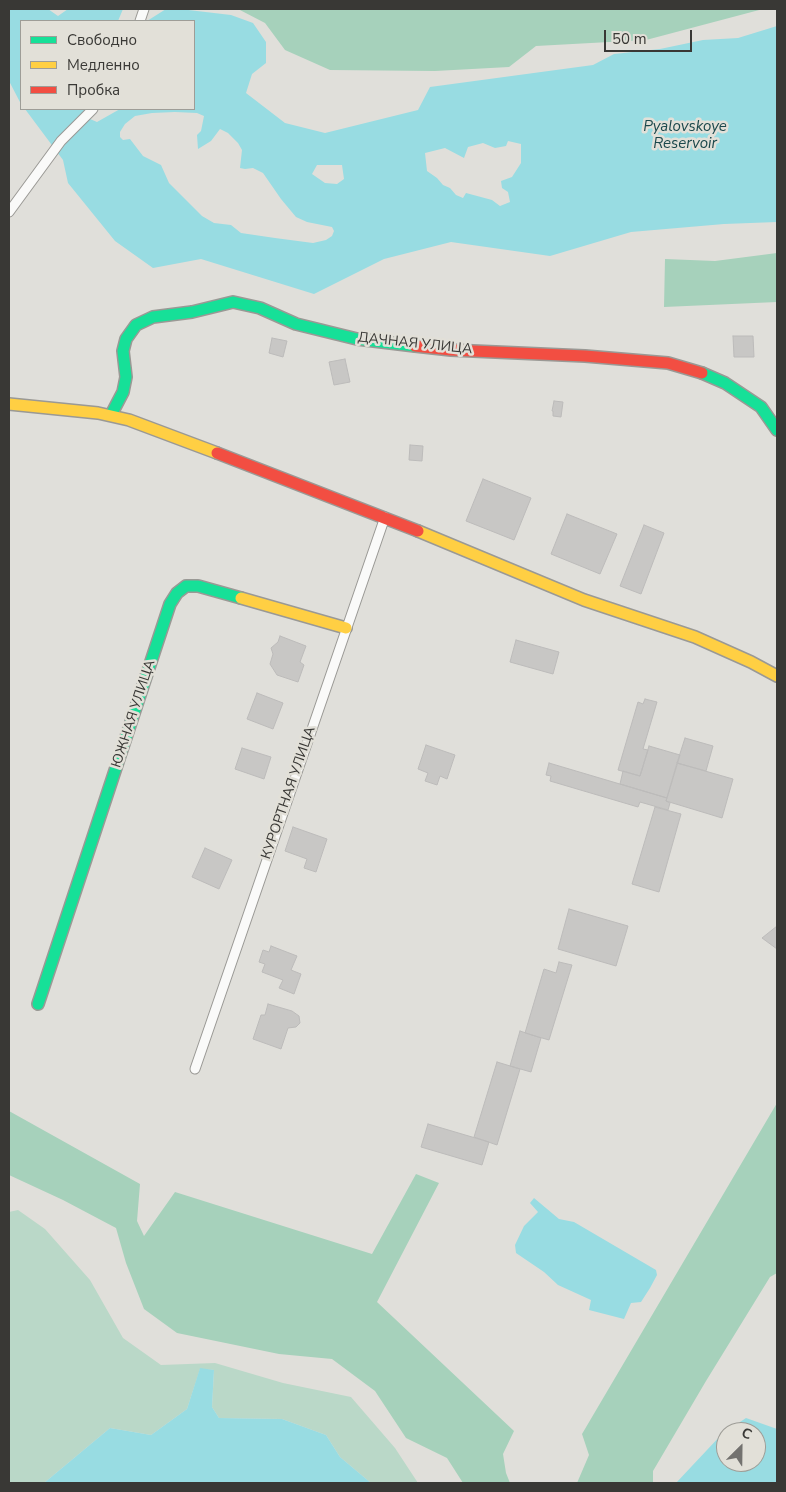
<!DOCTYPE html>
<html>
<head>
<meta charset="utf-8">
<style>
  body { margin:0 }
  #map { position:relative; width:786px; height:1492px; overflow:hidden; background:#e0dfda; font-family:"Nunito Sans",sans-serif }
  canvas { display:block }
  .frame { position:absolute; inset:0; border:10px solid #393835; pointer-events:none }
  .legend { position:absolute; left:20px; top:20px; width:175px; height:90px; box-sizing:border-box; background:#e2e0d8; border:1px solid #9e9d97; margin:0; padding:6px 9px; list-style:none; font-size:15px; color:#393835 }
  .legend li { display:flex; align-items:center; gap:10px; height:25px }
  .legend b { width:25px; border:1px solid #9e9d97 }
  .north { position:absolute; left:716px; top:1422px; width:50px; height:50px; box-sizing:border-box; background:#e2e0d8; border:1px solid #9e9d97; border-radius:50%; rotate:23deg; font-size:14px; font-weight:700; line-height:20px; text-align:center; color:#393835 }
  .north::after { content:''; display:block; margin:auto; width:18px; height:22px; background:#73726f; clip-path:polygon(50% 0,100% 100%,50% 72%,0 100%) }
  .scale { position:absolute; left:604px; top:30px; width:88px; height:22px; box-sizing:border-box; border:2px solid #393835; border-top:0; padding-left:6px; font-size:15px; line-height:18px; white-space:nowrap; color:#393835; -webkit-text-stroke:4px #e2e0d8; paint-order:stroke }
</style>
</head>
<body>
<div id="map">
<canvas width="786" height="1492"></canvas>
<div class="frame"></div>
<ul class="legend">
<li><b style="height:6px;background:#16e098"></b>Свободно</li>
<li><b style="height:6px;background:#ffcf43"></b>Медленно</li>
<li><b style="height:6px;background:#f24e42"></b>Пробка</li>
</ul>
<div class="north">С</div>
<div class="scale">50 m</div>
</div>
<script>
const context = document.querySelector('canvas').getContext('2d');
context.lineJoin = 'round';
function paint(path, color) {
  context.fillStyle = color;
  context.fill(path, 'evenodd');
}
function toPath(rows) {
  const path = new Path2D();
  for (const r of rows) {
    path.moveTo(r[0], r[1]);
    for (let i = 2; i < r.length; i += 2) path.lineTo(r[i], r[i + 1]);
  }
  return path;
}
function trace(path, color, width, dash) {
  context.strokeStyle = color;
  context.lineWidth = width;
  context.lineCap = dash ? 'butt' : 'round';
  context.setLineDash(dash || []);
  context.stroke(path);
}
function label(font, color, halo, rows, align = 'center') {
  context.font = font + ' "Nunito Sans",sans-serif';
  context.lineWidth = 5;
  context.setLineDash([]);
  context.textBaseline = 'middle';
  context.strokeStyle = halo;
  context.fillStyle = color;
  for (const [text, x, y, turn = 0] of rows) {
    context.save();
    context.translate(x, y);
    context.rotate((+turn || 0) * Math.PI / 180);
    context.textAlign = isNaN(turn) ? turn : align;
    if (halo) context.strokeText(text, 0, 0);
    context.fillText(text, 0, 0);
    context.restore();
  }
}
paint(toPath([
  [18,1210,45,1229,90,1280,123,1338,161,1365,215,1363,283,1383,351,1397,395,1448,418,1483,371,1483,340,1457,326,1435,282,1419,219,1418,212,1407,214,1370,200,1369,187,1409,151,1435,110,1428,44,1483,9,1483,9,1212]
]), '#bad8c8');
paint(toPath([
  [238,9,763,9,646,40,536,46,509,67,435,71,330,70,285,50,265,23],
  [777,253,777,302,664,307,665,259,715,261],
  [777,1103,777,1273,770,1277,706,1381,653,1471,653,1483,577,1483,589,1455,582,1434],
  [9,1111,140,1184,137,1221,144,1236,175,1192,372,1254,416,1174,439,1183,377,1302,514,1431,503,1454,506,1473,510,1483,463,1483,447,1458,406,1438,375,1391,332,1359,279,1354,177,1333,144,1309,126,1263,116,1228,63,1200,9,1175]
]), '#a6d1bb');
paint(toPath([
  [9,9,48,9,58,16,68,9,123,9,118,21,21,21,21,104,9,81],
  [166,9,180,9,231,15,253,23,266,42,266,63,252,74,246,93,285,123,325,133,418,110,430,87,593,65,614,54,660,49,703,40,738,38,777,26,777,222,724,224,631,232,550,256,451,242,384,259,314,294,201,259,153,268,115,241,68,183,63,160,25,109,83,109,90,119,97,122,120,109,194,109,194,21,147,21],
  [175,112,197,113,204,116,201,131,197,135,198,149,211,141,220,129,228,133,238,143,242,150,240,168,245,169,253,168,263,173,281,199,296,217,307,222,332,227,334,231,332,236,326,240,313,243,275,238,241,233,231,225,214,223,202,216,169,183,161,165,143,156,130,139,123,140,120,137,120,132,125,124,135,116,152,113],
  [508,141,521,144,521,163,512,177,501,181,502,188,508,192,510,202,500,206,492,200,466,193,463,198,456,195,450,188,443,185,437,178,427,171,425,153,445,148,464,158,468,147,483,143,495,148,506,146],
  [317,165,342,165,344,179,337,184,325,183,312,174],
  [534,1198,559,1219,574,1222,656,1270,657,1275,650,1288,641,1302,631,1303,624,1319,589,1310,591,1300,558,1285,544,1272,516,1253,515,1245,524,1226,538,1212,530,1203],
  [200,1368,214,1370,212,1407,219,1418,282,1419,326,1435,340,1457,371,1483,44,1483,110,1428,151,1435,187,1409],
  [746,1418,777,1429,777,1483,676,1483,722,1434],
  [726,1432,756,1432,756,1462,726,1462]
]), '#98dce2');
const building = toPath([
  [733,336,753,336,754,357,734,357,733,336],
  [272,338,287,341,283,357,269,353,272,338],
  [345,359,350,382,334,385,329,362,345,359],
  [554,401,563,402,561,417,553,416,553,411,552,411,554,401],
  [410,445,423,446,422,461,409,460,410,445],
  [483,479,531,498,514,540,466,521,483,479],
  [567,514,617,534,600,574,551,554,567,514],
  [644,525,664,533,641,594,620,586,644,525],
  [280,636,306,646,300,662,304,665,298,682,277,675,270,664,273,654,271,648,278,642,280,636],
  [516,640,559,652,553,674,510,662,516,640],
  [257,693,283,703,273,729,247,719,257,693],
  [645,699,657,702,643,749,648,750,640,776,618,770,638,702,643,704,645,699],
  [685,738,713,746,706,771,677,763,685,738],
  [426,745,455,755,447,779,440,776,437,785,425,781,428,773,418,769,426,745],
  [649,746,680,755,667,798,620,784,623,771,640,776,649,746],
  [242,748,271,757,264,779,235,769,242,748],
  [549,763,667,798,666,801,670,803,668,810,640,802,638,807,550,781,551,776,546,775,549,763],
  [677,763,733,779,722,818,666,801,677,763],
  [655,807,681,814,659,892,632,884,655,807],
  [293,827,327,839,316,872,304,868,307,859,285,851,293,827],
  [205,848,232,860,219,889,192,877,205,848],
  [569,909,628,926,616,966,558,949,569,909],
  [777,926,777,949,762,938,777,926],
  [271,946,297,956,291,970,301,974,294,994,279,988,283,980,262,972,265,964,259,962,263,950,269,952,271,946],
  [559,962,572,965,549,1040,525,1033,544,969,556,973,559,962],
  [268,1004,292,1011,299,1016,300,1023,296,1027,288,1028,281,1049,253,1039,261,1015,265,1015,268,1004],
  [520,1031,541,1038,531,1072,510,1066,520,1031],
  [497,1062,520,1069,497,1145,474,1137,497,1062],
  [428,1124,489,1142,482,1165,421,1147,428,1124]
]);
paint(building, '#c8c7c5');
trace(building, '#bcbbba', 1);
const street = toPath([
  [140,21,144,9],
  [9,212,61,141,93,109],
  [195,1069,385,517]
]);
const fast = toPath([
  [702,373,725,383,761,407,777,430],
  [111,415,123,392,126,377,123,351,126,339,136,325,153,317,192,312,233,302,260,308,296,324,357,339,415,346],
  [38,1004,170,604,177,593,186,586,198,586,241,598]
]);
const slow = toPath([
  [9,404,98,413,129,420,217,453],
  [418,531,584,600,695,637,751,662,777,676],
  [241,598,346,628]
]);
const jam = toPath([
  [415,346,451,350,585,356,668,363,702,373],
  [217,453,418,531]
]);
trace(street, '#9a9995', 11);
trace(fast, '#9a9995', 14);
trace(slow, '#9a9995', 14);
trace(jam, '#9a9995', 14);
trace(street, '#fafaf9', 9);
trace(fast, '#16e098', 11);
trace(slow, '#ffcf43', 11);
trace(jam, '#f24e42', 11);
label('14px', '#393835', '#e2e0d8', [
  ["ДАЧНАЯ УЛИЦА",415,344,6],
  ["ЮЖНАЯ УЛИЦА",134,714,-72],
  ["КУРОРТНАЯ УЛИЦА",289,793,-71]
]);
label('italic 15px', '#1b484c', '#e2e0d8', [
  ["Pyalovskoye",685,127],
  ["Reservoir",685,144]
]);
</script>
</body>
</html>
